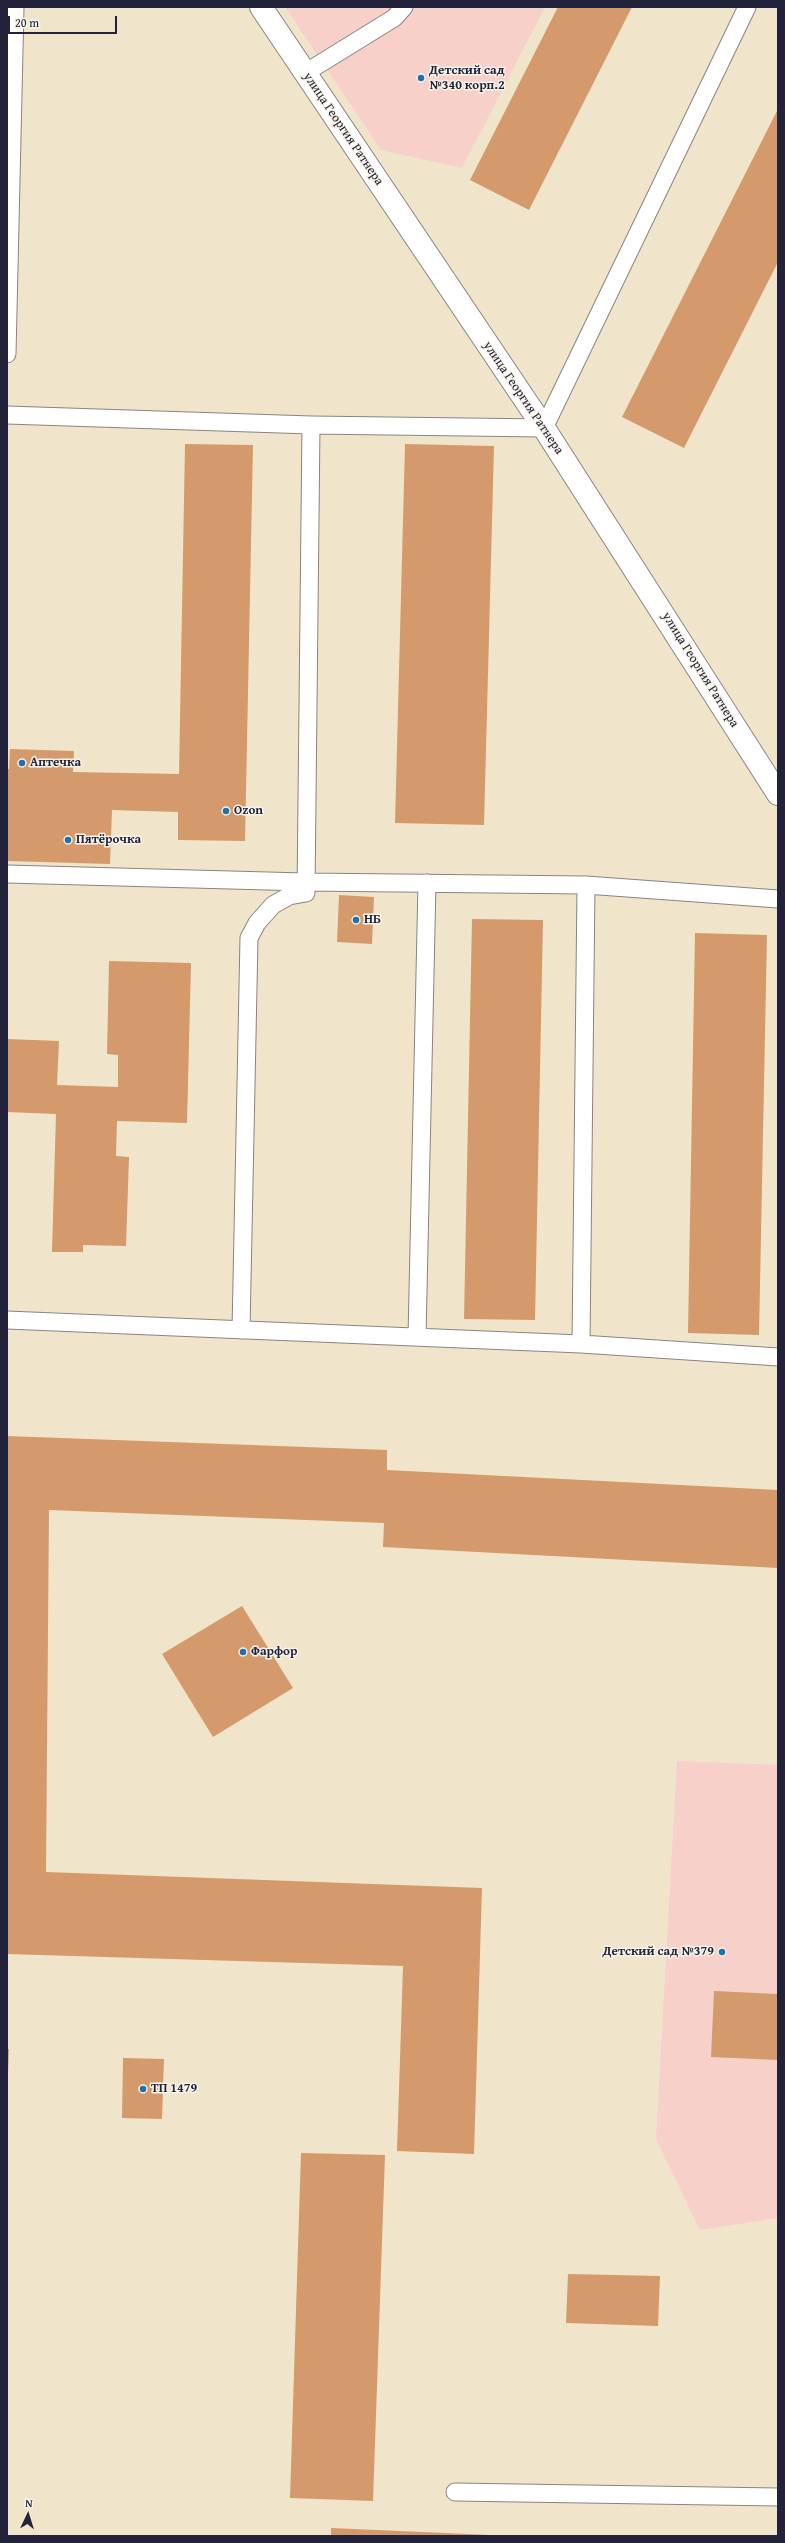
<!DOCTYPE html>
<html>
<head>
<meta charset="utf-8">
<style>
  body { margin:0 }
  #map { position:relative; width:785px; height:2543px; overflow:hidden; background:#f0e5ca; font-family:"Gentium Book Plus",serif }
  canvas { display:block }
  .frame { position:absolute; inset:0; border:8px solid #22223b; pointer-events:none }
  .north { position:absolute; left:8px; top:2495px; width:40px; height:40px; -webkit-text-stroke:3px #f7f3e8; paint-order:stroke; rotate:4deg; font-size:11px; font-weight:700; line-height:16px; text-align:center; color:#22223b }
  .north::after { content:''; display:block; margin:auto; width:14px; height:18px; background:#22223b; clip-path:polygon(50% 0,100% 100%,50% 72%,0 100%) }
  .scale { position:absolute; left:8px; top:16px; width:109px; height:18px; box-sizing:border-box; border:2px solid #22223b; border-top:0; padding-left:5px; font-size:12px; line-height:14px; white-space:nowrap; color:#22223b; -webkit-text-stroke:3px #f7f3e8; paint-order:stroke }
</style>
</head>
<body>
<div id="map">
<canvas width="785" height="2543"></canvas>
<div class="frame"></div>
<div class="north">N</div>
<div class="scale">20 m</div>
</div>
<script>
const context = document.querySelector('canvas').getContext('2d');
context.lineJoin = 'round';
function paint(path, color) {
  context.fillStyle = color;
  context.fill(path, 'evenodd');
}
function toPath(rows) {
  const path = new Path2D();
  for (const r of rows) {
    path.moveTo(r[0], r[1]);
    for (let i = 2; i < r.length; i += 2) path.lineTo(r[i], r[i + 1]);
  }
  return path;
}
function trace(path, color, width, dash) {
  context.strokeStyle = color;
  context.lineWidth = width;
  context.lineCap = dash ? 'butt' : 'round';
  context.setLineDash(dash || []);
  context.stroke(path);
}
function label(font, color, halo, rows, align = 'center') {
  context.font = font + ' "Gentium Book Plus",serif';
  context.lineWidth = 3;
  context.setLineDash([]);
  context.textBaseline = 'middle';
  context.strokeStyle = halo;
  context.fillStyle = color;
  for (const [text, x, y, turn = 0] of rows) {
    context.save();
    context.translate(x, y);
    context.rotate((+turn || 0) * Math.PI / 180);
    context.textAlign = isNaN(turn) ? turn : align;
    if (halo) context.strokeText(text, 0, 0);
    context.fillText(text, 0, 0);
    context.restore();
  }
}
paint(toPath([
  [285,7,545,7,462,168,381,150],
  [677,1761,778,1765,778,2218,700,2230,656,2139]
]), '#f7d0ca');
paint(toPath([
  [558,7,632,7,529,210,470,180],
  [778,109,778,262,684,448,622,417],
  [185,444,253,445,245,841,178,840,178,812,112,810,110,864,7,861,7,769,9,769,10,749,74,751,73,772,179,774],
  [405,444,494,446,484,825,395,823],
  [339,895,374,897,372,944,337,942],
  [472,919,543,920,535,1320,464,1319],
  [695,933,767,935,759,1335,688,1333],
  [109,961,191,963,187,1123,117,1121,116,1156,129,1157,126,1246,83,1245,83,1252,52,1252,56,1114,7,1112,7,1039,59,1041,57,1085,118,1087,118,1055,107,1054],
  [7,1436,387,1450,387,1470,778,1490,778,1568,383,1547,384,1523,49,1510,46,1872,482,1888,474,2154,397,2151,403,1966,7,1954],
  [242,1606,293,1688,213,1737,162,1654],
  [714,1991,778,1994,778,2060,711,2057],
  [7,2049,9,2049,8,2075,7,2075],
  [123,2058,164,2059,162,2119,122,2118],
  [301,2153,385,2155,373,2501,290,2498],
  [568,2274,660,2276,658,2326,566,2323],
  [331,2528,491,2535,491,2536,331,2536]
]), '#d49a6b');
const lane = toPath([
  [305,73,394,18,404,7],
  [7,354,15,7],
  [7,415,311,425,544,428,747,7],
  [7,874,305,882,586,885,581,1344,778,1357],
  [586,885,778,899],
  [7,1320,581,1344],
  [241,1330,249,938,257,923,273,905,289,896,306,893,311,425],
  [417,1337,427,883],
  [455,2492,778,2497]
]);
const street = toPath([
  [261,7,544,428,778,794]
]);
trace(lane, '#898482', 19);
trace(street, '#898482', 24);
trace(lane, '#fff', 17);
trace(street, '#fff', 22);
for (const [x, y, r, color] of [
  [421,78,4,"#1f6fb2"],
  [22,763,4,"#1f6fb2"],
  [226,811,4,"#1f6fb2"],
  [68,840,4,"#1f6fb2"],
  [356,920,4,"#1f6fb2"],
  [243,1652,4,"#1f6fb2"],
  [722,1952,4,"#1f6fb2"],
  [143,2089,4,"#1f6fb2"]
]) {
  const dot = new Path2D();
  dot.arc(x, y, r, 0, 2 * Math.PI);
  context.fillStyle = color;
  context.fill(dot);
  trace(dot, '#f7f3e8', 1.5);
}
label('bold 13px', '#22223b', '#f7f3e8', [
  ["Детский сад",429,71],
  ["№340 корп.2",429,86],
  ["Аптечка",30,763],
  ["Ozon",234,811],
  ["Пятёрочка",76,840],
  ["НБ",364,920],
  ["Фарфор",251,1652],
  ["Детский сад №379",714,1952,"right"],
  ["ТП 1479",151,2089]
], 'left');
label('13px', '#22223b', '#f7f3e8', [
  ["улица Георгия Ратнера",343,129,56],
  ["улица Георгия Ратнера",523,398,56],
  ["улица Георгия Ратнера",700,670,58]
]);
</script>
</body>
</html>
